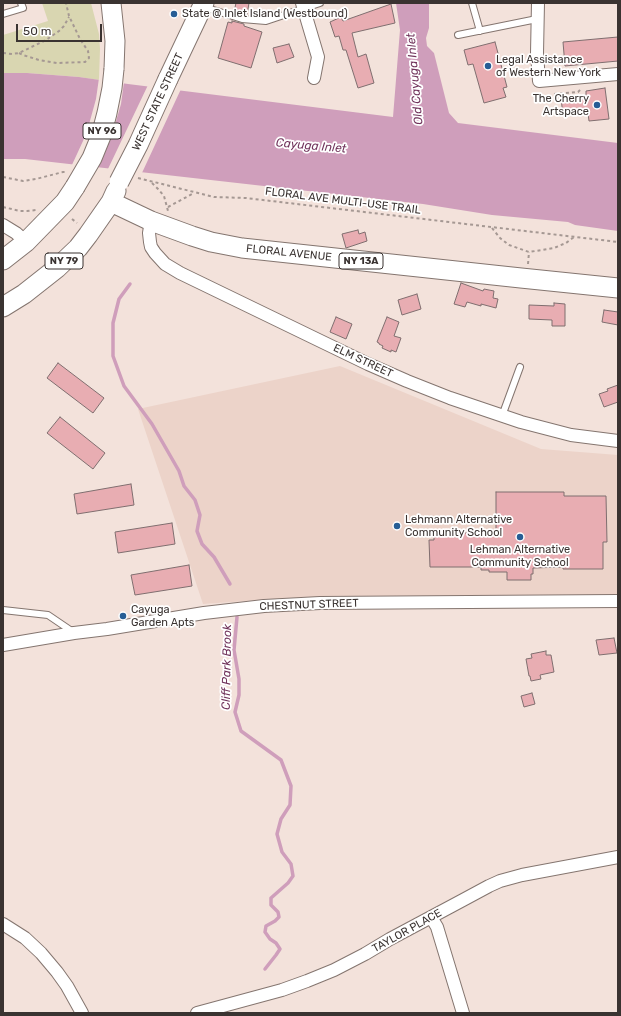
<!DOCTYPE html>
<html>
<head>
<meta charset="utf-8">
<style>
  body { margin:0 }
  #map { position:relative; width:621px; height:1016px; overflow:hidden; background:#f3e2db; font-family:Rubik,sans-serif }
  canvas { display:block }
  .frame { position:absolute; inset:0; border:4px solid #3a3331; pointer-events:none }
  .scale { position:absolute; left:16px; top:24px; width:86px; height:18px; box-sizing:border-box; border:2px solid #3a3331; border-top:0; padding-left:5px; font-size:12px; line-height:14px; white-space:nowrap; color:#3a3331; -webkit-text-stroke:3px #fff; paint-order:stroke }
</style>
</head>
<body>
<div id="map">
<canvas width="621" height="1016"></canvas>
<div class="frame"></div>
<div class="scale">50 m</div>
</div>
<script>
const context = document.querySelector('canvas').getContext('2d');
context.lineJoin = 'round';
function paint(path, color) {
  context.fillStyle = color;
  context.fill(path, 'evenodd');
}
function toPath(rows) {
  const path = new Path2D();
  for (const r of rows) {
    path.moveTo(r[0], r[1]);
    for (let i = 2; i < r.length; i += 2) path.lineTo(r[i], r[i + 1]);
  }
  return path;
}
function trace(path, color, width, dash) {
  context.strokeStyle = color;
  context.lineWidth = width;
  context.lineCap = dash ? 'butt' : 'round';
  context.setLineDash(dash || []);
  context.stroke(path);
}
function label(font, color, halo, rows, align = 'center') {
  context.font = font + ' Rubik,sans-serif';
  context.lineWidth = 3.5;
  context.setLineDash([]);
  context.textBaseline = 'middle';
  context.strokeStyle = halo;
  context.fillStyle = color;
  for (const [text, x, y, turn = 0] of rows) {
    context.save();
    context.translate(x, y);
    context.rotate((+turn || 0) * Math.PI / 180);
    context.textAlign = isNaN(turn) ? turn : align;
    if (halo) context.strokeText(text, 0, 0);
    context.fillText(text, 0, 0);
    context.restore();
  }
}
paint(toPath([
  [340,366,541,449,618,455,618,597,260,600,203,604,138,409]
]), '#ecd3c9');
paint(toPath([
  [42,3,91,3,99,34,100,49,99,80,79,77,27,73,3,73,3,35,48,21]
]), '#d9d6b1');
paint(toPath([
  [396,3,429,3,429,28,426,38,427,46,434,53,449,113,458,123,618,143,618,231,575,225,568,222,492,215,423,204,25,159,3,159,3,73,27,73,79,77,128,84,393,117,400,30]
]), '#cf9ebb');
paint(toPath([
  [99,78,124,82,121,104,112,135,97,170,71,167,83,141,88,128,96,99],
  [148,85,181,89,141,175,107,171]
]), '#f3e2db');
trace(toPath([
  [130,284,119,299,113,323,113,356,124,386,152,424,179,471,184,486,195,500,200,515,197,531,202,544,214,557,230,584],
  [237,617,234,650,239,679,239,695,235,712,241,731,281,760,291,786,290,805,281,819,277,834,282,852,291,864,293,876,288,883,271,898,271,905,278,912,279,917,275,921,266,926,265,932,270,939,276,943,280,949,276,955,265,969]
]), '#cf9ebb', 3.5);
const building = toPath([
  [236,3,249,3,247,15,234,12,236,3],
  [391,4,395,23,352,33,358,57,366,54,374,83,358,88,346,50,343,50,339,36,335,37,330,22,341,17,343,21,391,4],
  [232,21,244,24,244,26,262,32,251,68,218,58,228,22,232,23,232,21],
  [618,37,618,61,565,66,563,42,618,37],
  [495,42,507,87,503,88,506,97,484,103,473,64,468,65,464,50,495,42],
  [289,44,294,57,277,63,273,48,289,44],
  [605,88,609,119,589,121,588,113,563,115,561,98,586,96,586,91,605,88],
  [358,230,359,234,365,232,367,241,346,248,342,234,358,230],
  [461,283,483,291,484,289,494,291,493,298,498,299,496,308,481,304,481,306,467,302,465,307,454,304,461,283],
  [417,294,421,309,402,315,398,300,417,294],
  [554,303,565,304,565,326,552,326,552,320,529,319,529,305,554,306,554,303],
  [604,310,618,312,618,325,602,322,604,310],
  [336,317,352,324,346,339,330,332,336,317],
  [387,317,399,322,394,336,401,338,396,352,391,350,391,352,382,348,383,346,379,344,379,343,377,342,387,317],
  [58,363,104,398,93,413,47,378,58,363],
  [618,385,618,402,604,407,599,394,608,391,607,389,618,385],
  [60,417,105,453,93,469,47,433,60,417],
  [131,484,134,505,77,514,74,494,131,484],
  [496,492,564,492,564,496,606,496,607,542,603,542,603,569,563,569,563,567,533,568,533,574,531,574,531,580,507,580,507,572,489,572,489,570,481,570,481,567,430,567,429,540,434,540,434,533,483,533,483,531,496,530,496,492],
  [172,523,175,544,118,553,115,532,172,523],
  [189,565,192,586,135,595,131,575,189,565],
  [614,638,617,653,599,655,596,640,614,638],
  [546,651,546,655,551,655,554,672,540,675,541,679,531,681,530,676,529,676,526,659,532,658,531,654,546,651],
  [532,693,535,704,524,707,521,696,532,693]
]);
paint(building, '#e8adb2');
trace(building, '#7f6e6f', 1);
const lane = toPath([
  [472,3,480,31],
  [204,7,242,19,266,21,320,3],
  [3,14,23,8,21,3],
  [458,35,537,19],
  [502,416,520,367],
  [3,610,48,615,73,632]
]);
const street = toPath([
  [302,3,318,57,314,78],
  [538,3,537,53,539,81,618,74],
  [151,221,149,233,150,242,151,247,155,253,165,264,180,273,368,364,407,381,450,398,521,422,571,435,618,441],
  [3,225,16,233,26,242],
  [3,645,74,633,107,629,204,613,264,606,320,603,618,601],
  [431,917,437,927,463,1013],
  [3,924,25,938,41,953,57,972,67,986,82,1013],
  [197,1013,282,990,307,981,334,970,365,954,390,939,463,900,489,886,500,881,522,875,618,857]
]);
const primary = toPath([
  [111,3,115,41,114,69],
  [168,79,204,3],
  [111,202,151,221,192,236,211,242,242,248,521,278,618,288],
  [3,260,26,242,65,202,75,187],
  [3,307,24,294,57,268,78,248,88,235,111,202,116,191]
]);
trace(lane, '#84756f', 8);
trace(street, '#84756f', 14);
trace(primary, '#84756f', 21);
trace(toPath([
  [3,53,12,54,19,53,46,40,59,31,64,26,69,17],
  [19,53,23,55,39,60,57,63,85,62,89,58,88,51,80,39,69,16,66,3],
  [554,94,578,92,581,89],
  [3,177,23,181,36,179,63,172,66,172],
  [138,178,214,197,246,198,618,242],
  [152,183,158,189,164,196,168,211],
  [3,207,20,211,27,211,36,210],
  [168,207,194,193],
  [72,219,77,223],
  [492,228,500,238,509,245,529,252,554,248,566,243,574,237],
  [528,264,529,252]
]), '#a59893', 2, [3, 3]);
trace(lane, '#fff', 6);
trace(street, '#fff', 12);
trace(primary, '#fff', 19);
const primaryBridge = toPath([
  [119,182,138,145,168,79],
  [75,187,92,158,101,136,107,113,112,88,114,69]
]);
trace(primaryBridge, '#84756f', 21, []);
trace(primaryBridge, '#fff', 19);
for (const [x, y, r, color] of [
  [174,14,4,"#265d95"],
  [488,66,4,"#265d95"],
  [597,105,4,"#265d95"],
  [397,526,4,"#265d95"],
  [520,537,4,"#265d95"],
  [123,616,4,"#265d95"]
]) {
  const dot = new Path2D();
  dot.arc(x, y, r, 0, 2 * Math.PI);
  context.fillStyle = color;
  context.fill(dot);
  trace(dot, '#fff', 1.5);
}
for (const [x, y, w] of [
  [102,131,38],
  [64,261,38],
  [361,261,44]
]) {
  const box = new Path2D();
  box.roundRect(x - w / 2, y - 8, w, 16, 3);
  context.fillStyle = '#fff';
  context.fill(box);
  trace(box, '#3a3331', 1);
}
label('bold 10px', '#3a3331', null, [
  ["NY 96",102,131],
  ["NY 79",64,261],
  ["NY 13A",361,261]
]);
label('11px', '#3a3331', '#fff', [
  ["State @ Inlet Island (Westbound)",182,14],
  ["Legal Assistance",496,60],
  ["of Western New York",496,73],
  ["The Cherry",589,99,"right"],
  ["Artspace",589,112,"right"],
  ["Lehmann Alternative",405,520],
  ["Community School",405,533],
  ["Lehman Alternative",520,550,"center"],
  ["Community School",520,563,"center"],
  ["Cayuga",131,610],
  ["Garden Apts",131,623]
], 'left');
label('11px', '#3a3331', '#fff', [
  ["WEST STATE STREET",158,102,-65],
  ["FLORAL AVE MULTI-USE TRAIL",343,201,7],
  ["FLORAL AVENUE",289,253,6],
  ["ELM STREET",363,361,25],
  ["CHESTNUT STREET",309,605,-2],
  ["TAYLOR PLACE",407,931,-29]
]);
label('italic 12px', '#71345c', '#fff', [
  ["Old Cayuga Inlet",415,79,-95],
  ["Cayuga Inlet",311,146,5],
  ["Cliff Park Brook",227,667,-89]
]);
</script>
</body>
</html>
